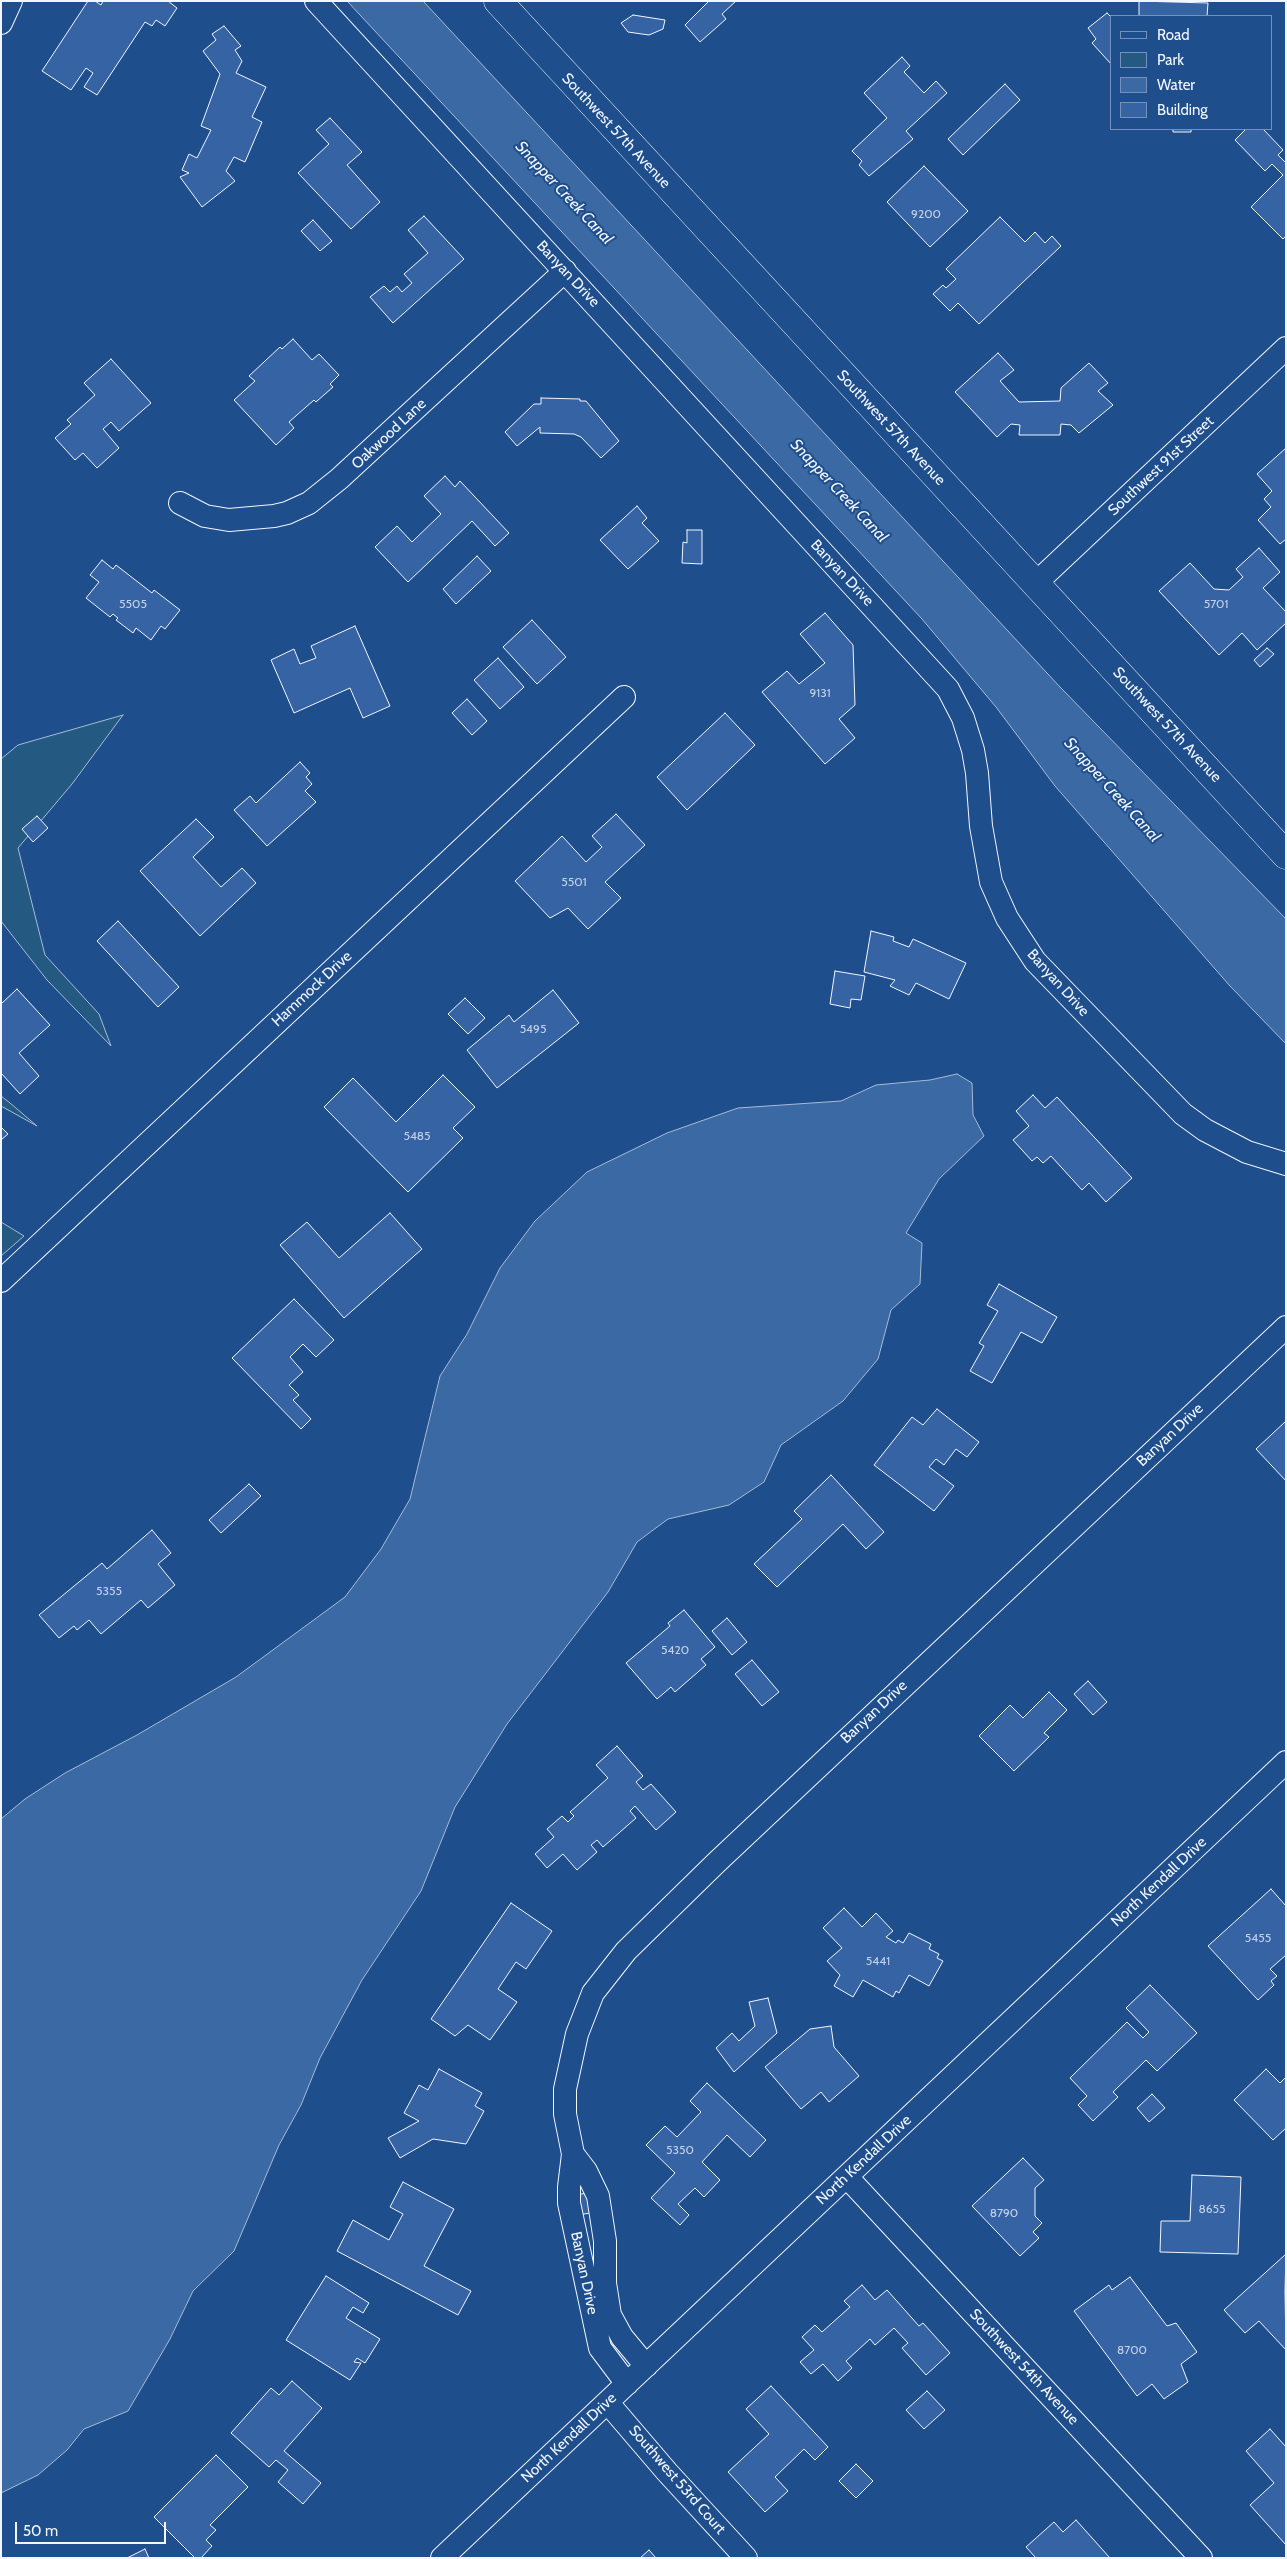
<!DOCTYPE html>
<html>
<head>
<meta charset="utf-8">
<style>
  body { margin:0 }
  #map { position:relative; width:1287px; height:2559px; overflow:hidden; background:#1f4e8c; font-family:Cabin,sans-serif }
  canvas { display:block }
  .frame { position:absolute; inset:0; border:2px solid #f2f6ff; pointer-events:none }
  .legend { position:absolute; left:1110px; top:15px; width:162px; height:115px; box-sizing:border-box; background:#1f4e8c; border:1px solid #7391ba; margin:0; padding:6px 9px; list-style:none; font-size:15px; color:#f2f6ff }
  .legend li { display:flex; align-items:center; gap:10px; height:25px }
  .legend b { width:25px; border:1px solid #7391ba }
  .scale { position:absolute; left:15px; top:2522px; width:151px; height:22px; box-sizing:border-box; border:2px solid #f2f6ff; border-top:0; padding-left:6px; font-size:15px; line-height:18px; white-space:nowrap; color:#f2f6ff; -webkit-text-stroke:4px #1f4e8c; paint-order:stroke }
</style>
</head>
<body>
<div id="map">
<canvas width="1287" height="2559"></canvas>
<div class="frame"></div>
<ul class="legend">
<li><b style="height:6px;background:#1f4e8c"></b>Road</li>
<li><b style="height:14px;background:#245a82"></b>Park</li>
<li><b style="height:14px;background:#3b69a3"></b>Water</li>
<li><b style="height:14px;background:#3563a3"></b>Building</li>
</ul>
<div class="scale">50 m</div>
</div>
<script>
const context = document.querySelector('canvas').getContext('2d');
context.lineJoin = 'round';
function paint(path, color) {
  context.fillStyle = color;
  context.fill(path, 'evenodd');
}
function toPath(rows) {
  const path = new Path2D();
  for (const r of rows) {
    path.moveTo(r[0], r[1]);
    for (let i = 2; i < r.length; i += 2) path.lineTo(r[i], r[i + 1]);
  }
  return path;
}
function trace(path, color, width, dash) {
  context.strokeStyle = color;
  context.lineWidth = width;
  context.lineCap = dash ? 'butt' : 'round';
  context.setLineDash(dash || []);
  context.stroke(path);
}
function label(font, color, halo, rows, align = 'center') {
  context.font = font + ' Cabin,sans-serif';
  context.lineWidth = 4;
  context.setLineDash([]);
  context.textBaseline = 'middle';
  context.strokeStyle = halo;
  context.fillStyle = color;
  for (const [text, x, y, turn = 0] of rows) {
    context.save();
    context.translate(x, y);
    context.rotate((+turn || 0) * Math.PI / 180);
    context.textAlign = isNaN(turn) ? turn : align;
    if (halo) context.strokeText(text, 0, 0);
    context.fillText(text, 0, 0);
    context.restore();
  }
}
const green = toPath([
  [123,715,72,784,18,848,45,955,99,1014,111,1046,47,980,1,921,1,759,18,745,123,715],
  [1,1096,10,1103,37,1126,1,1106,1,1096],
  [1,1222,24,1236,1,1256,1,1222]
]);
paint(green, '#245a82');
trace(green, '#a8bbd7', 1);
const water = toPath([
  [347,1,423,1,1060,687,1286,919,1286,1044,1230,986,1055,786,996,707,922,619,347,1],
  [957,1074,972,1083,973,1115,984,1136,939,1179,906,1233,922,1243,920,1284,891,1310,878,1359,843,1401,781,1445,764,1482,729,1505,668,1519,637,1542,608,1592,507,1724,455,1807,421,1891,362,1980,320,2058,301,2105,279,2145,234,2251,193,2291,170,2339,128,2411,84,2429,67,2450,38,2475,1,2493,1,1819,25,1799,65,1773,137,1735,236,1677,345,1597,381,1549,410,1499,440,1376,467,1334,500,1268,535,1221,587,1172,667,1133,738,1108,841,1101,876,1085,930,1080,957,1074]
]);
paint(water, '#3b69a3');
trace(water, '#a8bbd7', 1);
const building = toPath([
  [88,1,95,1,101,5,103,1,168,1,177,8,165,26,156,20,152,26,145,22,97,95,84,87,93,73,86,68,71,90,42,71,88,1],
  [709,1,736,1,722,14,726,19,700,42,685,25,709,1],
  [1139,1,1208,3,1207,16,1139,16,1139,1],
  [1107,13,1111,17,1111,64,1092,43,1096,39,1088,28,1107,13],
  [633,15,665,20,663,29,649,35,628,32,621,23,633,15],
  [224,26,241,46,235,50,242,61,236,73,266,87,252,117,262,122,245,162,234,157,226,171,235,181,202,207,180,177,189,173,182,170,189,154,197,158,211,130,201,126,220,74,203,51,216,40,212,34,224,26],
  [902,57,910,66,904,72,924,93,936,81,947,93,906,131,913,139,869,176,859,165,862,161,852,151,887,118,864,93,902,57],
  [1005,84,1020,100,963,155,948,139,1005,84],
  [330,118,362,152,347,165,380,202,351,229,298,173,329,144,316,130,330,118],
  [1173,129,1191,129,1191,132,1173,132,1173,129],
  [1246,129,1263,129,1283,150,1278,155,1286,163,1286,236,1283,239,1251,207,1283,175,1272,164,1265,171,1235,140,1246,129],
  [924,166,968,211,930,247,887,202,924,166],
  [424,216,464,259,393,323,370,297,384,286,390,292,397,286,402,292,412,283,404,274,428,253,408,230,424,216],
  [1000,217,1025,242,1035,232,1045,243,1052,236,1061,246,979,324,958,303,950,311,933,294,943,285,946,288,956,279,946,269,1000,217],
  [313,220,332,241,320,251,301,231,313,220],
  [293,339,312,360,319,354,339,375,330,384,333,387,316,402,314,400,289,422,294,428,276,445,234,400,255,381,249,376,280,347,282,349,293,339],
  [998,353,1014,370,1000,381,1019,402,1060,401,1061,388,1089,363,1108,383,1098,391,1113,405,1079,433,1071,425,1061,424,1060,435,1019,435,1020,425,1011,424,997,437,955,392,998,353],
  [111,359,151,403,119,431,111,422,103,429,119,448,97,468,83,453,75,460,55,438,71,424,67,420,95,395,84,383,111,359],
  [541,398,580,399,580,401,586,401,619,441,601,458,581,437,574,434,540,433,540,427,517,446,505,432,534,404,541,404,541,398],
  [1286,448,1286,539,1280,544,1258,520,1271,507,1264,499,1272,491,1257,474,1286,448],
  [445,476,455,487,460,481,509,533,495,546,472,521,408,582,375,547,397,526,412,542,441,514,424,496,445,476],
  [637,506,647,518,642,523,659,541,628,569,600,540,637,506],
  [687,530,702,530,702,564,682,563,683,542,687,543,687,530],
  [1259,548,1280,572,1263,588,1286,612,1286,623,1257,650,1242,633,1219,655,1159,591,1190,563,1214,589,1229,590,1243,577,1236,569,1259,548],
  [477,556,491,571,456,604,443,589,477,556],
  [102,560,113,569,116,565,152,593,154,590,180,610,165,629,161,626,151,640,136,628,133,633,116,620,118,618,113,614,110,617,86,598,99,582,90,575,102,560],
  [825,613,853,645,855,705,839,719,855,738,825,764,762,692,787,671,799,684,825,663,800,634,825,613],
  [532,620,566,657,537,684,503,647,532,620],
  [355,626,390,706,363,718,350,688,294,713,271,660,294,649,300,664,316,658,311,646,355,626],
  [1267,648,1274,654,1260,667,1254,660,1267,648],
  [498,658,524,687,500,709,474,680,498,658],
  [467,699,487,721,472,735,452,713,467,699],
  [725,713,755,745,687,810,657,777,725,713],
  [300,762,310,773,306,777,312,784,305,791,316,802,267,846,234,810,250,796,256,803,300,762],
  [616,814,645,845,605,882,621,898,588,929,568,908,550,918,515,881,562,836,586,862,602,847,592,836,616,814],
  [37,816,48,828,33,842,22,829,37,816],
  [196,819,214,837,193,857,221,887,242,868,256,883,200,936,140,871,196,819],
  [118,921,179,987,158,1007,97,941,118,921],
  [871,931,894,937,893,941,909,947,913,939,966,963,949,999,916,983,909,995,890,986,895,980,864,972,871,931],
  [835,971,865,976,861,1000,851,999,850,1008,830,1004,835,971],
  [17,989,50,1025,19,1053,39,1076,20,1094,1,1073,1,1004,17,989],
  [553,990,579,1023,497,1088,467,1050,509,1015,514,1022,553,990],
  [465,998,485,1018,468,1034,448,1014,465,998],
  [443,1075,475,1107,453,1128,463,1138,408,1192,324,1107,353,1078,396,1122,443,1075],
  [1033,1095,1045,1108,1057,1097,1132,1178,1106,1202,1089,1183,1082,1190,1051,1156,1043,1163,1037,1157,1032,1161,1013,1140,1029,1126,1016,1111,1033,1095],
  [1,1127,8,1134,1,1140,1,1127],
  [390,1213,422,1249,344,1318,280,1245,307,1222,339,1258,390,1213],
  [999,1284,1057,1317,1042,1343,1021,1332,992,1383,970,1371,984,1346,979,1343,998,1311,987,1305,999,1284],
  [294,1299,334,1340,316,1357,303,1344,290,1357,303,1372,289,1385,299,1395,293,1400,311,1419,301,1429,232,1358,294,1299],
  [937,1409,979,1442,967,1457,956,1449,944,1465,936,1459,929,1467,954,1486,934,1511,874,1465,912,1417,923,1425,937,1409],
  [1286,1421,1286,1481,1256,1449,1286,1421],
  [831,1475,884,1532,866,1549,843,1524,777,1587,754,1564,802,1519,794,1511,831,1475],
  [249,1484,261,1496,221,1533,209,1520,249,1484],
  [152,1530,171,1553,158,1564,175,1585,148,1608,141,1600,101,1634,89,1620,77,1630,74,1626,59,1638,39,1615,102,1563,107,1569,152,1530],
  [684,1610,715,1647,701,1659,706,1665,675,1692,671,1687,657,1699,626,1663,670,1626,668,1623,684,1610],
  [727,1618,747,1642,732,1655,712,1631,727,1618],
  [752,1660,779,1692,762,1706,735,1674,752,1660],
  [1088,1681,1107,1702,1093,1715,1074,1694,1088,1681],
  [1049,1692,1067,1710,1044,1733,1049,1737,1014,1771,979,1736,1010,1705,1023,1718,1049,1692],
  [617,1746,643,1776,636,1782,643,1790,651,1784,676,1812,656,1830,635,1806,630,1811,636,1818,603,1847,597,1840,591,1845,597,1852,577,1870,563,1854,547,1868,535,1854,554,1837,547,1829,562,1816,568,1822,574,1816,570,1812,608,1778,596,1765,617,1746],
  [1271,1889,1286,1906,1286,1955,1270,1969,1277,1976,1271,1981,1274,1985,1258,2000,1208,1946,1271,1889],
  [511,1903,552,1931,526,1969,516,1962,498,1989,517,2002,490,2040,468,2025,455,2036,431,2019,511,1903],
  [844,1908,862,1927,876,1913,893,1931,886,1937,896,1943,898,1940,903,1943,909,1933,931,1944,929,1949,939,1954,937,1958,943,1961,929,1986,909,1975,899,1993,896,1991,893,1997,863,1980,853,1997,834,1986,840,1975,827,1961,842,1948,823,1928,844,1908],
  [1150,1985,1197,2033,1157,2071,1146,2060,1113,2092,1118,2097,1093,2121,1078,2105,1087,2096,1070,2078,1127,2022,1143,2038,1149,2032,1126,2008,1150,1985],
  [768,1998,777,2033,734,2072,716,2048,732,2033,739,2041,755,2026,749,2002,768,1998],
  [831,2026,834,2047,859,2076,829,2102,821,2092,801,2109,765,2067,810,2029,831,2026],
  [439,2069,482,2093,475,2106,484,2111,466,2144,433,2139,400,2158,388,2138,419,2121,404,2113,419,2085,428,2090,439,2069],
  [1266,2069,1280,2083,1286,2077,1286,2128,1273,2140,1234,2100,1266,2069],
  [707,2083,766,2140,750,2157,727,2135,702,2162,720,2180,704,2197,695,2188,678,2204,689,2215,680,2225,651,2198,675,2173,646,2145,665,2126,677,2137,701,2112,690,2101,707,2083],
  [1152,2094,1165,2108,1149,2122,1137,2108,1152,2094],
  [1023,2158,1044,2180,1035,2188,1035,2216,1042,2223,1033,2232,1039,2238,1020,2256,972,2206,1023,2158],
  [1192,2175,1241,2177,1238,2254,1160,2252,1161,2221,1190,2221,1192,2175],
  [403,2182,454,2209,424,2266,471,2291,458,2315,337,2251,353,2220,389,2240,403,2214,390,2207,403,2182],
  [587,2193,590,2213,579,2215,576,2195,587,2193],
  [1286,2254,1285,2291,1286,2350,1259,2321,1245,2333,1224,2310,1286,2254],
  [326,2276,369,2303,363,2313,353,2307,346,2318,380,2339,365,2363,357,2358,354,2362,361,2363,350,2380,286,2340,326,2276],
  [1130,2277,1167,2326,1176,2323,1197,2352,1181,2364,1188,2382,1164,2399,1152,2384,1137,2396,1074,2311,1109,2285,1112,2290,1130,2277],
  [862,2285,875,2300,887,2290,919,2326,923,2323,950,2353,926,2375,902,2348,908,2343,894,2328,875,2345,870,2339,846,2361,852,2368,838,2381,823,2364,811,2374,800,2362,814,2350,802,2337,815,2325,822,2332,850,2307,844,2301,862,2285],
  [292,2381,322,2408,284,2451,321,2483,303,2504,278,2482,288,2470,276,2460,269,2467,231,2433,271,2388,279,2395,292,2381],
  [771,2386,828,2447,815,2460,804,2449,775,2477,788,2491,765,2512,728,2472,769,2434,746,2409,771,2386],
  [927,2391,945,2410,924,2429,906,2410,927,2391],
  [1270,2429,1286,2447,1286,2545,1250,2505,1274,2483,1246,2451,1270,2429],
  [216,2455,248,2487,210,2525,216,2530,206,2540,212,2546,201,2558,195,2558,154,2517,216,2455],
  [856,2464,873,2481,856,2498,839,2481,856,2464],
  [1076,2520,1110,2558,1036,2558,1026,2547,1054,2522,1063,2532,1076,2520],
  [145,2549,149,2558,127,2558,145,2549],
  [649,2550,656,2558,640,2558,649,2550]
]);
paint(building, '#3563a3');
trace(building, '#f2f6ff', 1);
const minor = toPath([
  [316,1,948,689,963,718,973,750,977,773,981,826,991,882,1007,918,1035,961,1183,1114,1205,1130,1247,1152,1286,1164],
  [1,23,11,1],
  [180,503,205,516,229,520,274,516,287,513,309,503,339,479,565,271],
  [1036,583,1286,348],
  [1,1281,624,697],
  [573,2154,586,2171,598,2196,605,2241,605,2283,610,2315,622,2337,646,2366],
  [847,2177,1201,2558],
  [627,2384,600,2348,569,2203,569,2187,573,2154,565,2114,565,2089,577,2034,593,1993,626,1951,717,1862,1286,1327],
  [608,2403,667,2472,746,2558],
  [442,2558,1286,1762]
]);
const major = toPath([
  [498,1,1286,855]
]);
trace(minor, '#f2f6ff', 24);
trace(major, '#f2f6ff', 29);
trace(minor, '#1f4e8c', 22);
trace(major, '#1f4e8c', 28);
label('12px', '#c3d1e8', null, [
  ["9200",926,214],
  ["5505",133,604],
  ["5701",1216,604],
  ["9131",820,693],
  ["5501",574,882],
  ["5495",533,1029],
  ["5485",417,1136],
  ["5355",109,1591],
  ["5420",675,1650],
  ["5455",1258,1938],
  ["5441",878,1961],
  ["5350",680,2150],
  ["8655",1212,2209],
  ["8790",1004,2213],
  ["8700",1132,2350]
]);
label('15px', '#f2f6ff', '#1f4e8c', [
  ["Southwest 57th Avenue",616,131,47],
  ["Banyan Drive",568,274,47],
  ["Southwest 57th Avenue",891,428,47],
  ["Oakwood Lane",389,434,-43],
  ["Southwest 91st Street",1161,466,-43],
  ["Banyan Drive",842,573,47],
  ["Southwest 57th Avenue",1167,725,47],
  ["Banyan Drive",1058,983,48],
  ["Hammock Drive",312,989,-43],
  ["Banyan Drive",1170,1435,-43],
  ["Banyan Drive",874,1712,-43],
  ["North Kendall Drive",1159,1882,-43],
  ["North Kendall Drive",864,2160,-43],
  ["Banyan Drive",584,2273,78],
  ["Southwest 54th Avenue",1024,2367,47],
  ["North Kendall Drive",569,2438,-43],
  ["Southwest 53rd Court",677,2480,49]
]);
label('italic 16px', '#f2f6ff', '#1f4e8c', [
  ["Snapper Creek Canal",564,193,47],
  ["Snapper Creek Canal",839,491,47],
  ["Snapper Creek Canal",1112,790,48]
]);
</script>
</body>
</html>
